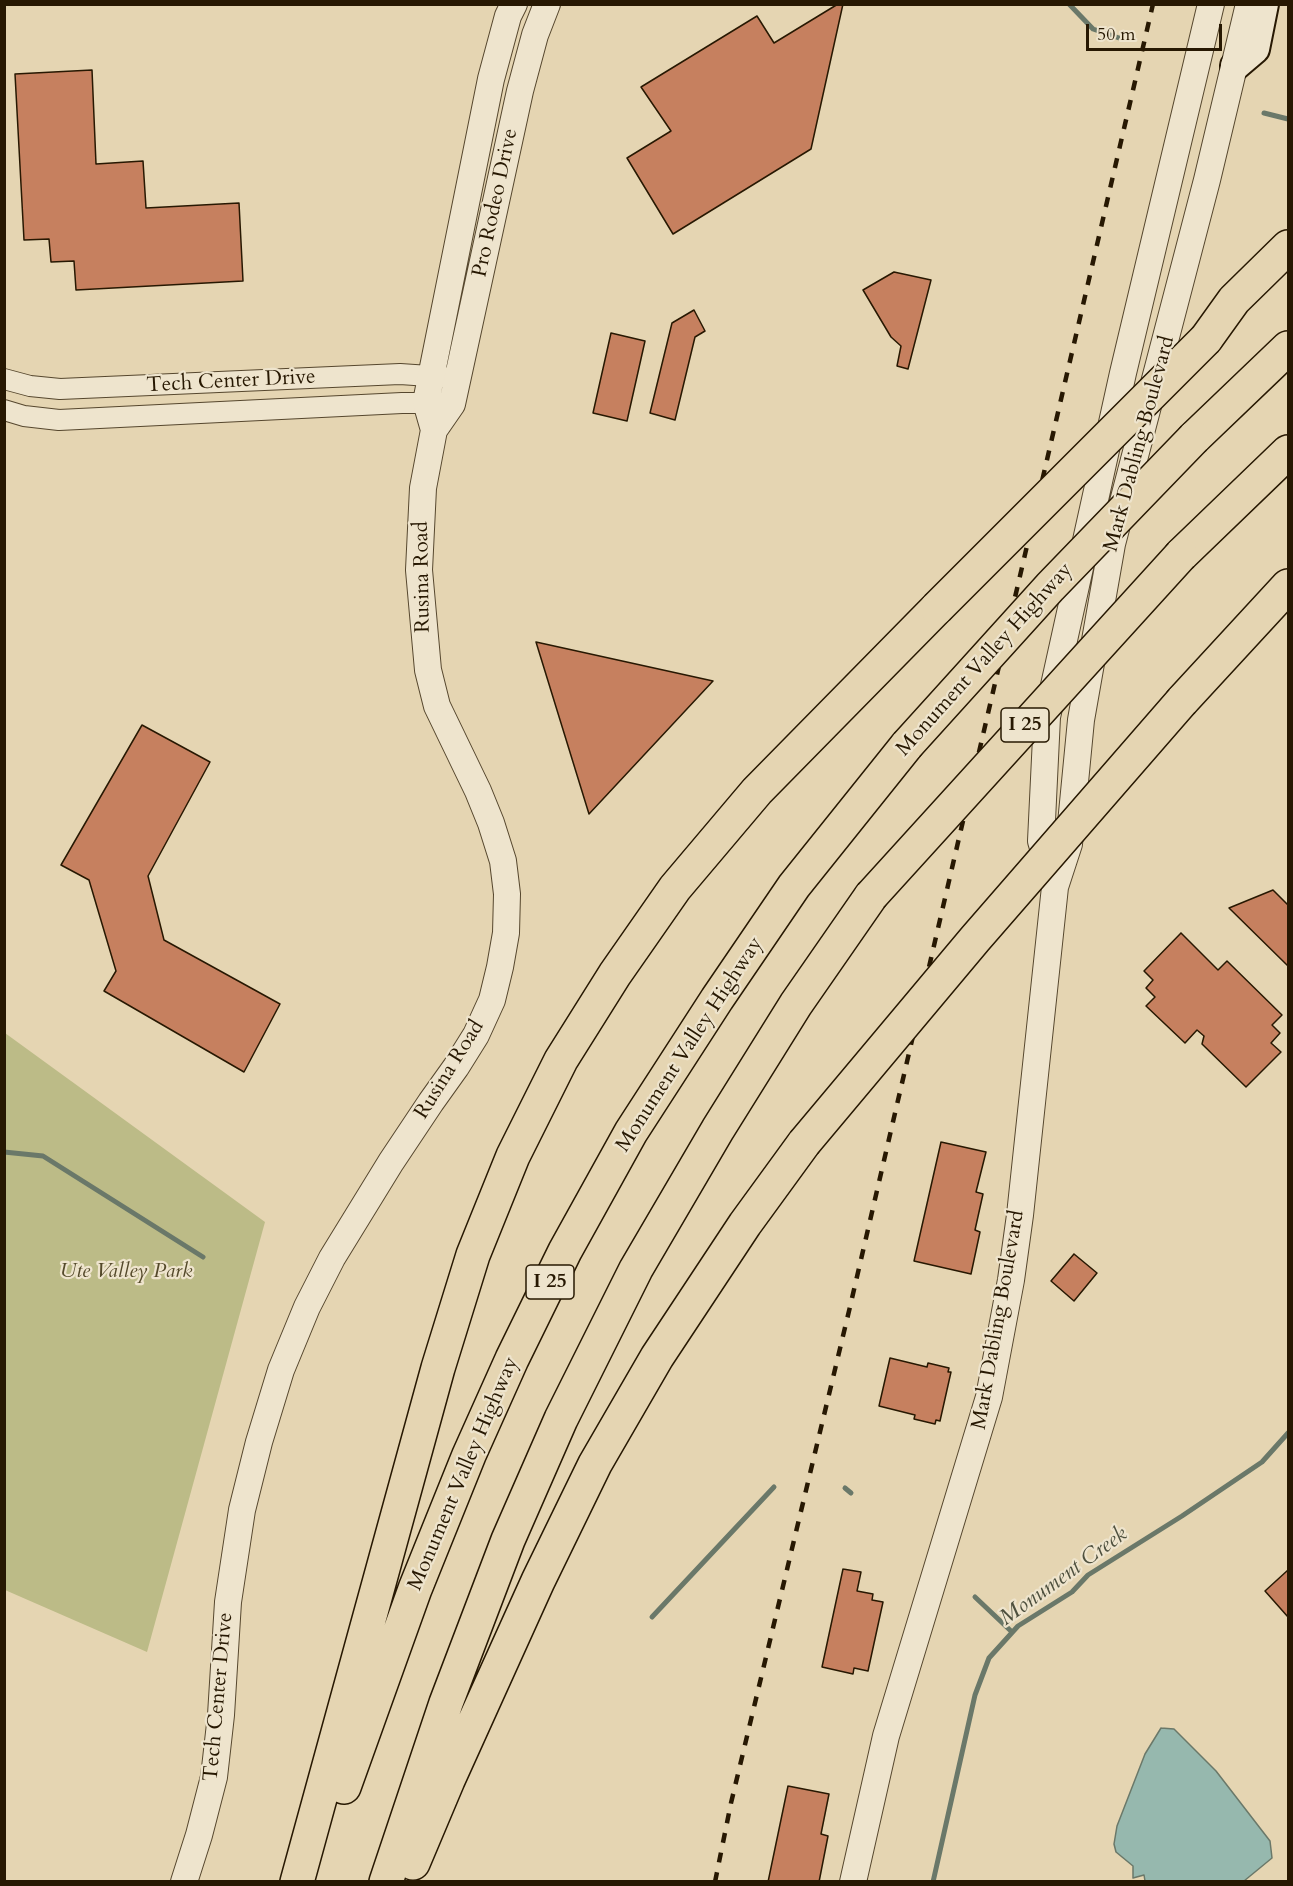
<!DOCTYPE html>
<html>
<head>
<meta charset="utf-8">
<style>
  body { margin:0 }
  #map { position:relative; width:1293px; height:1886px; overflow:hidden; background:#e5d5b2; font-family:Cardo,serif }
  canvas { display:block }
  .frame { position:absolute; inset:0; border:6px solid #271802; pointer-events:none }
  .scale { position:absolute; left:1086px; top:24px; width:136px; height:27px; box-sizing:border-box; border:3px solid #271802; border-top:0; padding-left:8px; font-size:18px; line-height:21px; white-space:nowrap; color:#271802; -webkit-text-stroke:4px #eee4cd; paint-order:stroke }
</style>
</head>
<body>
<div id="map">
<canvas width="1293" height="1886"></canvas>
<div class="frame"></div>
<div class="scale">50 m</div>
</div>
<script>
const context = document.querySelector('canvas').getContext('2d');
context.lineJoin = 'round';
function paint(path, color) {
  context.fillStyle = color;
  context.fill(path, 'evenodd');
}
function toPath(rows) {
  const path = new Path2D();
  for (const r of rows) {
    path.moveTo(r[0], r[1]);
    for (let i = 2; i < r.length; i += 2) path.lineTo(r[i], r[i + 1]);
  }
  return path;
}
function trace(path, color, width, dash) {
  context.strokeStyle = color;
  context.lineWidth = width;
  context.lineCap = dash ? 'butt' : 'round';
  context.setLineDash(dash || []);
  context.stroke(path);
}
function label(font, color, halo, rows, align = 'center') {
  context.font = font + ' Cardo,serif';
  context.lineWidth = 4.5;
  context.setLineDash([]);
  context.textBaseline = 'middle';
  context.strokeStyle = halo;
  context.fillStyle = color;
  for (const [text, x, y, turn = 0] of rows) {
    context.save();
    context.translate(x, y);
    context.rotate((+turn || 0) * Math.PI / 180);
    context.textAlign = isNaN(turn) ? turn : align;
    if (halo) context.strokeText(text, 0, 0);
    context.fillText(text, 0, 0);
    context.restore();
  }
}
paint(toPath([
  [5,1033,265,1222,147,1652,5,1590]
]), '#bcbb87');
const water = toPath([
  [1161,1728,1174,1729,1216,1771,1270,1841,1272,1858,1244,1881,1145,1881,1144,1875,1133,1878,1133,1866,1116,1852,1114,1844,1117,1826,1145,1754,1161,1728]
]);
paint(water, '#96b8ae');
trace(water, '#6a7869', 1.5);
trace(toPath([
  [1069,4,1093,29,1122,39],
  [1264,113,1288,119],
  [4,1152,43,1156,203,1257],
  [845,1488,851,1493],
  [975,1597,1012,1632],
  [652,1617,774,1487],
  [933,1882,975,1695,989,1658,1018,1626,1072,1592,1088,1575,1182,1516,1262,1462,1288,1433]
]), '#6a7869', 5);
const building = toPath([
  [838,4,843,4,811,149,673,234,627,158,671,131,641,87,757,16,774,43,838,4],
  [92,70,96,164,143,161,146,208,239,203,243,281,76,290,74,261,51,262,49,239,24,240,15,74,92,70],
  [894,272,931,280,908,369,897,366,901,346,891,337,863,290,894,272],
  [694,310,705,331,695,337,675,420,650,413,672,323,694,310],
  [611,333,645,341,627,421,593,413,611,333],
  [536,642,713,681,589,814,536,642],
  [142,725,210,762,148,876,164,940,280,1004,244,1072,104,991,116,971,89,880,61,865,142,725],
  [1273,890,1288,905,1288,966,1229,908,1273,890],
  [1181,933,1218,970,1227,961,1282,1015,1272,1025,1280,1033,1271,1043,1281,1052,1246,1087,1202,1044,1204,1036,1197,1030,1185,1043,1146,1006,1155,997,1146,988,1153,980,1144,971,1181,933],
  [941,1142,986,1152,976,1192,983,1194,975,1230,980,1232,971,1274,914,1261,941,1142],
  [1074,1254,1097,1273,1074,1301,1051,1281,1074,1254],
  [890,1358,927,1367,928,1363,949,1368,948,1372,951,1372,940,1421,936,1420,935,1424,914,1419,915,1415,879,1406,890,1358],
  [843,1569,861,1572,857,1591,873,1594,872,1600,883,1602,868,1671,854,1668,853,1674,822,1667,843,1569],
  [1288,1570,1288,1617,1265,1591,1288,1570],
  [788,1786,829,1794,821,1834,828,1836,819,1882,768,1882,788,1786]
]);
paint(building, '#c6805f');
trace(building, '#271802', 1.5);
const minor = toPath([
  [4,379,30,386,60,389,400,374,444,377],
  [4,410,24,416,59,420,402,403,438,403]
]);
const tertiary = toPath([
  [434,430,452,404,520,91,535,35,547,4],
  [1050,872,1041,841,1047,717,1123,373,1211,4],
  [184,1882,199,1835,214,1777,221,1715,228,1602,242,1510,259,1442,281,1370,307,1307,332,1258,391,1162,431,1102,456,1067,476,1035,492,1000,500,967,506,933,507,894,503,861,491,823,478,791,437,706,428,670,419,570,423,488,434,430,426,402,491,79,508,16,514,4],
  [853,1882,886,1736,989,1397,1011,1280,1020,1215,1055,887,1069,844,1081,720,1112,544,1207,180,1249,4]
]);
const secondary = toPath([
  [1235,66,1255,49,1264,4]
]);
const motorway = toPath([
  [1206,339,1234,300,1288,247],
  [1194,438,1288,348],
  [1181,555,1288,452],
  [1182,701,1288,586],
  [344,1787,415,1589,469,1455,512,1359,565,1251,631,1132,717,999,794,886,907,745],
  [413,1863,448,1780,538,1581,595,1464,657,1357,745,1224,804,1143],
  [297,1882,438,1368,473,1255,513,1156,561,1060,615,974,675,888,757,791,937,608],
  [386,1882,446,1703,508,1540,561,1419,636,1269,718,1129,796,1004,871,896]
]);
trace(minor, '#56472e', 22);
trace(tertiary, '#56472e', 28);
trace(secondary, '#271802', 32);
trace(motorway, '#271802', 36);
trace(minor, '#eee4cd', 20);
trace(tertiary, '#eee4cd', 26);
trace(secondary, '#eee4cd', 28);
trace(motorway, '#e5d5b2', 33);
trace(toPath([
  [715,1882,731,1803,849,1311,1153,4]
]), '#271802', 4.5, [10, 10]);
const motorwayBridge = toPath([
  [937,608,1206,339],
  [907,745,1050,587,1194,438],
  [871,896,1181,555],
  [804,1143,975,939,1182,701]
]);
trace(motorwayBridge, '#271802', 36, []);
trace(motorwayBridge, '#e5d5b2', 33);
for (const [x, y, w] of [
  [1025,725,48],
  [550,1282,48]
]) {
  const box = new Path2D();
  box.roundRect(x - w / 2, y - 17, w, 34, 4.5);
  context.fillStyle = '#eee4cd';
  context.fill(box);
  trace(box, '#271802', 1.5);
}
label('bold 20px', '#271802', null, [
  ["I 25",1025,725],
  ["I 25",550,1282]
]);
label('21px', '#271802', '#eee4cd', [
  ["Pro Rodeo Drive",496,203,-78],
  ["Tech Center Drive",231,382,-3],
  ["Mark Dabling Boulevard",1140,444,-75],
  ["Rusina Road",423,577,-91],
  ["Monument Valley Highway",985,660,-48],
  ["Monument Valley Highway",690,1045,-57],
  ["Rusina Road",450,1070,-58],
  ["Mark Dabling Boulevard",999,1320,-80],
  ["Monument Valley Highway",464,1474,-67],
  ["Tech Center Drive",219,1697,-85]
]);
label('italic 21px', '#54492a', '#eee4cd', [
  ["Ute Valley Park",126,1272]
]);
label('italic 22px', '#4e503e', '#eee4cd', [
  ["Monument Creek",1064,1577,-36]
]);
</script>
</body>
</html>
